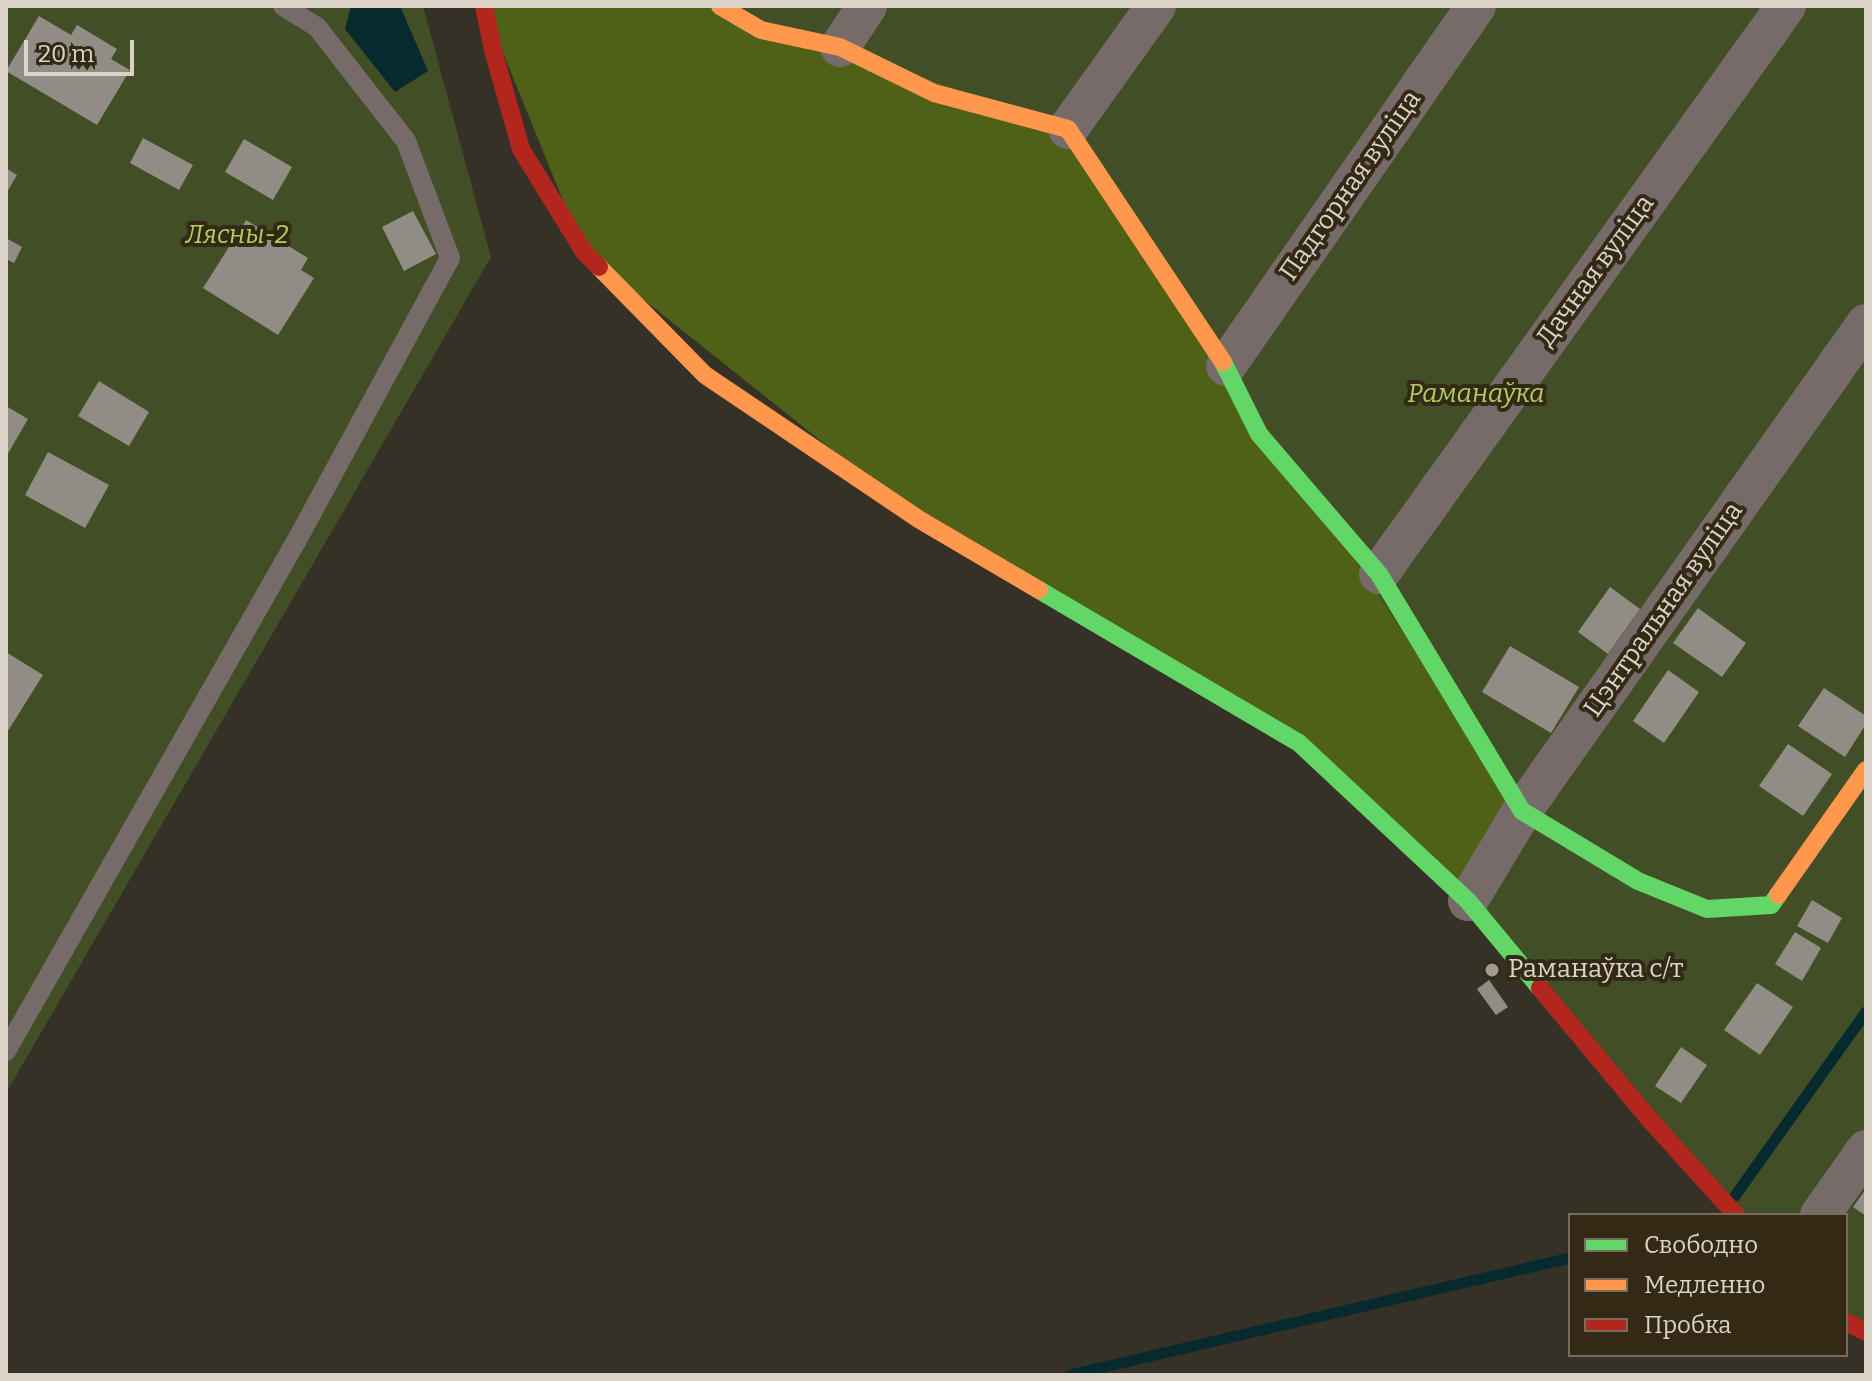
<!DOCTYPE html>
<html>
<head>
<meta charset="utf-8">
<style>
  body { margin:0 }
  #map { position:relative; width:1872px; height:1381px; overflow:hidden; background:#363126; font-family:Bitter,serif }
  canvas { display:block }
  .frame { position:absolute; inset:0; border:8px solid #dad4c8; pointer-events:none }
  .legend { position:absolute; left:1568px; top:1213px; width:280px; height:144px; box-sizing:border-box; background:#332915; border:2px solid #766d5d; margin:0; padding:10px 14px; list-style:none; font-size:24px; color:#dad4c8 }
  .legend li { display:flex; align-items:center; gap:16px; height:40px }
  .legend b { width:40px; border:2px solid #766d5d }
  .scale { position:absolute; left:24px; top:40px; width:110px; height:36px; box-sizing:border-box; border:4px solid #dad4c8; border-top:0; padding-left:10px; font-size:24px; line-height:28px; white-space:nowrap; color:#dad4c8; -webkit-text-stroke:6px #332915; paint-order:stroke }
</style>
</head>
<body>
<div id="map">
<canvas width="1872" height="1381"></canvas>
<div class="frame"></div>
<ul class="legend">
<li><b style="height:10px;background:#63d668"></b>Свободно</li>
<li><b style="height:10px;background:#ff974d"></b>Медленно</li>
<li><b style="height:10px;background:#b3261e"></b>Пробка</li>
</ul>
<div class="scale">20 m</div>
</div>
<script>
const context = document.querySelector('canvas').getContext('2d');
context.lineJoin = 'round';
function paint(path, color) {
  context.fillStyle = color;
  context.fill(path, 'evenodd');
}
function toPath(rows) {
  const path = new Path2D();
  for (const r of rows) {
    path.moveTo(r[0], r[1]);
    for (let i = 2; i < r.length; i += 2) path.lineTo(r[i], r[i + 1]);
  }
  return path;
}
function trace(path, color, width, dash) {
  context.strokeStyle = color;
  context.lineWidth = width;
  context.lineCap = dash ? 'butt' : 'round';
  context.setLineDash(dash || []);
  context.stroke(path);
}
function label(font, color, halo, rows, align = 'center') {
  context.font = font + ' Bitter,serif';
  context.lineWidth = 8;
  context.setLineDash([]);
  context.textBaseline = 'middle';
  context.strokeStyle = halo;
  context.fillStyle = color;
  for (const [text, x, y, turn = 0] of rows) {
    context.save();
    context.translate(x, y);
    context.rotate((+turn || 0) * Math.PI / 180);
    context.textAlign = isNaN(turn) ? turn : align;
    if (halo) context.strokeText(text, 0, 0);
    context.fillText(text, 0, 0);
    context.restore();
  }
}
paint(toPath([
  [6,6,423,6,491,257,6,1093],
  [484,6,1866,6,1866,1332,1846,1322,1846,1215,1746,1215,1468,901]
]), '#424e25');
paint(toPath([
  [484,6,720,6,1068,129,1522,811,1468,901,1299,743,920,520,584,252]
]), '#4e6116');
paint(toPath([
  [351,6,400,6,428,71,395,92,345,29]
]), '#072a2f');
trace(toPath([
  [1735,1196,1866,1012],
  [1070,1375,1570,1258]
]), '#072a2f', 11);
paint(toPath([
  [39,16,71,35,77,25,117,49,111,59,130,70,97,125,6,71],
  [143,138,193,165,179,190,130,163],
  [244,139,292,167,273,200,225,172],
  [6,168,17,175,6,194],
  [413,211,436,254,404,271,382,227],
  [246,220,308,258,301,270,314,278,278,335,203,288],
  [6,238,22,247,14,263,6,259],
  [99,381,149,412,129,446,78,416],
  [6,406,28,419,6,457],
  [48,452,109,485,85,528,25,495],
  [1610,587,1640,609,1608,654,1578,632],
  [1698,608,1746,643,1722,677,1673,643],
  [1510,646,1579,687,1551,733,1482,692],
  [6,652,43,675,6,734],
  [1668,670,1699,692,1664,743,1633,721],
  [1824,688,1866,716,1866,724,1845,757,1798,726],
  [1788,744,1832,774,1803,816,1759,786],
  [1812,900,1842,918,1828,943,1797,926],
  [1795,932,1821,948,1802,981,1775,964],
  [1489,980,1508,1007,1496,1015,1477,989],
  [1757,983,1793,1007,1760,1055,1724,1030],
  [1681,1047,1707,1065,1681,1103,1655,1086],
  [1866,1189,1866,1216,1853,1207]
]), '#928d84');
trace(toPath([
  [6,1051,298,538,450,258,406,141,317,27,283,6]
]), '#776b6a', 20);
trace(toPath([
  [840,47,867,6],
  [1068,129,1156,6],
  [1226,366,1476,6],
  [1379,574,1786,6],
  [1468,901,1522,811,1866,324],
  [1820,1215,1866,1150]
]), '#776b6a', 40);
trace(toPath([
  [1223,362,1259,434,1379,574,1522,811,1638,881,1707,909,1771,905,1778,895],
  [1039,590,1299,743,1468,901,1540,988]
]), '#63d668', 18);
trace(toPath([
  [720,6,761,30,840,47,934,93,1068,129,1223,362],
  [599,267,705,375,920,520,1039,590],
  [1778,895,1866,770]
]), '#ff974d', 18);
trace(toPath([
  [484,6,493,50,521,149,584,252,599,267],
  [1540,988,1650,1120,1736,1215],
  [1846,1322,1866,1332]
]), '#b3261e', 18);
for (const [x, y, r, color] of [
  [1492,970,8,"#a19b8f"]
]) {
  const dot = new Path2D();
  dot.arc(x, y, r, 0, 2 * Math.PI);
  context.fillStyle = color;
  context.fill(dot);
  trace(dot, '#332915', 3);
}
label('26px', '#dad4c8', '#332915', [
  ["Падгорная вуліца",1351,186,-55],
  ["Дачная вуліца",1596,271,-54],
  ["Цэнтральная вуліца",1664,610,-55]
]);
label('italic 26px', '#adcf64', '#332915', [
  ["Лясны-2",237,236],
  ["Раманаўка",1476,395]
]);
label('26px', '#dad4c8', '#332915', [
  ["Раманаўка с/т",1508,970]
], 'left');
</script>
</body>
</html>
